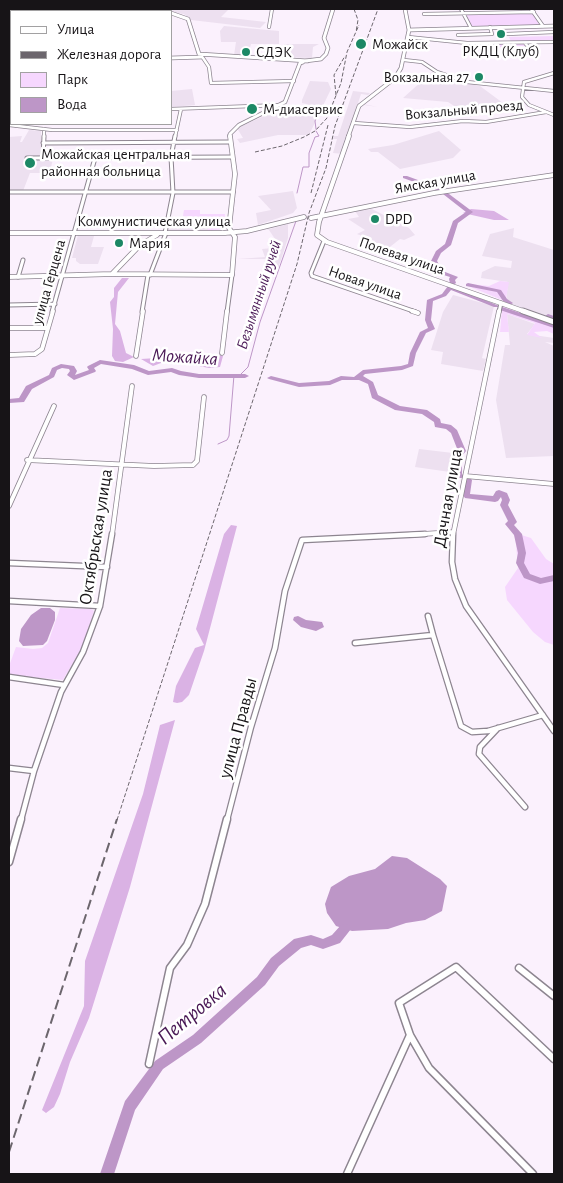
<!DOCTYPE html>
<html>
<head>
<meta charset="utf-8">
<style>
  body { margin:0 }
  #map { position:relative; width:563px; height:1183px; overflow:hidden; background:#fbf1fd; font-family:"Alegreya Sans",sans-serif }
  canvas { display:block }
  .frame { position:absolute; inset:0; border:10px solid #171417; pointer-events:none }
  .legend { position:absolute; left:10px; top:10px; width:162px; height:115px; box-sizing:border-box; background:#fff; border:1px solid #a2a1a2; margin:0; padding:6px 9px; list-style:none; font-size:15px; color:#171417 }
  .legend li { display:flex; align-items:center; gap:10px; height:25px }
  .legend b { width:25px; border:1px solid #a2a1a2 }
</style>
</head>
<body>
<div id="map">
<canvas width="563" height="1183"></canvas>
<div class="frame"></div>
<ul class="legend">
<li><b style="height:6px;background:#fff"></b>Улица</li>
<li><b style="height:6px;background:#6c666d"></b>Железная дорога</li>
<li><b style="height:14px;background:#f6d7fe"></b>Парк</li>
<li><b style="height:14px;background:#bd96c7"></b>Вода</li>
</ul>
</div>
<script>
const context = document.querySelector('canvas').getContext('2d');
context.lineJoin = 'round';
function paint(path, color) {
  context.fillStyle = color;
  context.fill(path, 'evenodd');
}
function toPath(rows) {
  const path = new Path2D();
  for (const r of rows) {
    path.moveTo(r[0], r[1]);
    for (let i = 2; i < r.length; i += 2) path.lineTo(r[i], r[i + 1]);
  }
  return path;
}
function trace(path, color, width, dash) {
  context.strokeStyle = color;
  context.lineWidth = width;
  context.lineCap = dash ? 'butt' : 'round';
  context.setLineDash(dash || []);
  context.stroke(path);
}
function label(font, color, halo, rows, align = 'center') {
  context.font = font + ' "Alegreya Sans",sans-serif';
  context.lineWidth = 5;
  context.setLineDash([]);
  context.textBaseline = 'middle';
  context.strokeStyle = halo;
  context.fillStyle = color;
  for (const [text, x, y, turn = 0] of rows) {
    context.save();
    context.translate(x, y);
    context.rotate((+turn || 0) * Math.PI / 180);
    context.textAlign = isNaN(turn) ? turn : align;
    if (halo) context.strokeText(text, 0, 0);
    context.fillText(text, 0, 0);
    context.restore();
  }
}
paint(toPath([
  [157,9,229,9,221,17,266,22,260,28,191,20,184,14,158,11],
  [224,26,279,31,279,44,251,44,248,55,234,55,236,42,221,42,220,31],
  [284,44,319,44,313,47,312,58,279,57,284,54],
  [432,72,480,86,511,109,493,113,488,110,471,117,448,102,403,98],
  [310,81,328,82,331,89,309,135,278,135,240,143,237,139,243,138,237,128,282,108,302,110,310,105,302,103,302,100],
  [192,89,195,105,171,107,171,91],
  [353,91,370,93,368,95,361,94,358,103,378,107,357,104,343,154,333,153,337,139,333,139,334,136,338,136],
  [29,130,41,131,41,156,27,157,53,159,51,167,60,167,56,178,49,178,50,173,30,173,23,191,9,191,9,137,22,136,20,142,22,142],
  [439,131,461,150,453,158,400,169,378,152,371,152,368,149,393,145],
  [293,191,297,208,293,213,258,225,256,213,271,210,258,196],
  [372,209,409,228,415,235,404,240,400,239,386,250,370,245,375,241,357,234,365,230,348,219,359,217,355,211],
  [186,217,209,217,208,231,168,231,169,226,185,225],
  [288,224,288,238,277,272,264,272,265,259,238,259,265,257,262,249,273,248,269,241,275,239,269,230,266,230],
  [514,228,513,237,554,250,554,319,506,302,508,282,481,278,482,272,495,266,511,268,512,261,482,256,490,234],
  [78,235,94,236,91,247,104,247,98,264,80,264,76,261,76,258,72,258],
  [453,295,494,306,482,358,486,359,483,371,441,364,443,352,431,350,443,312],
  [507,314,535,324,527,334,554,338,554,343,545,342,554,346,554,456,506,458,496,400,505,345,510,345],
  [419,449,453,453,450,472,415,467]
]), '#ede0f0');
paint(toPath([
  [533,12,540,26,472,27,466,14],
  [554,36,554,42,524,43,525,46,500,47,498,44,512,44,509,37],
  [184,210,200,210,200,214,225,214,223,229,208,231,209,217,183,216],
  [500,281,509,282,506,299,502,300,468,286,470,284,489,286],
  [504,307,554,324,554,334,547,331,534,332,542,338,527,335,535,323,507,314,509,332,500,332,502,309],
  [515,533,531,538,546,559,554,564,554,645,545,642,533,632,507,600,505,587,518,568],
  [60,608,91,609,94,611,83,646,63,680,9,675,9,666,16,647,33,649,42,648,48,643]
]), '#f6d7fe');
paint(toPath([
  [471,209,494,211,509,220,494,220,463,213],
  [122,278,129,278,118,292,115,324,120,331,126,353,134,357,123,362,115,361,112,356,113,329,110,302,114,297,114,288],
  [219,355,223,356,220,367,209,368,169,360,153,366,141,359,172,357,208,360],
  [231,525,237,526,204,651,189,695,182,702,177,703,173,702,176,686,195,648,204,645,196,629,224,534],
  [175,720,130,887,89,1018,70,1062,60,1094,54,1107,46,1113,42,1110,84,1006,85,961,143,794,160,725]
]), '#dab2e4');
paint(toPath([
  [41,608,50,608,55,612,55,620,47,641,43,645,23,646,19,641,21,629,31,615],
  [298,616,306,620,322,622,324,627,316,631,301,627,293,620,294,617],
  [392,856,407,858,440,879,447,886,442,911,425,920,406,923,388,929,352,931,336,926,327,913,325,904,331,887,349,876,375,869]
]), '#bd96c7');
trace(toPath([
  [312,108,320,109,315,121,316,129],
  [297,193,303,167,309,167,309,153,315,137,319,136,316,131],
  [240,375,248,367,260,322,296,221],
  [218,444,227,440,229,436,234,375]
]), '#bd96c7', 1);
paint(toPath([
  [403,176,407,176,445,190,440,191,403,178,403,176],
  [445,191,473,212,458,223,451,245,441,253,437,261,441,268,440,270,458,277,455,280,456,283,453,285,450,283,449,279,450,277,434,272,433,271,435,268,431,261,436,251,445,244,453,221,466,212,443,194,443,192,445,191],
  [468,283,501,290,507,299,513,303,510,305,503,301,497,292,466,286,466,284,468,283],
  [450,285,499,306,498,307,494,307,451,290,446,296,433,301,431,320,435,329,426,333,416,353,413,366,402,370,365,374,363,376,373,382,378,395,400,406,427,410,440,419,441,423,451,425,457,430,466,451,462,456,462,474,464,476,463,478,457,478,454,475,454,456,458,451,451,433,446,429,435,427,434,422,422,414,395,410,372,398,368,384,359,380,342,380,330,385,299,387,269,379,267,378,271,376,299,383,329,381,341,376,354,377,363,370,401,366,408,364,410,353,420,332,428,328,425,320,427,300,442,294,448,286,450,285],
  [502,307,554,324,554,328,500,310,499,309,502,307],
  [548,314,554,316,554,320,546,317,545,316,548,314],
  [100,360,134,365,149,371,172,368,181,371,199,374,245,374,249,376,245,378,199,378,179,375,171,372,148,375,132,369,101,364,94,368,96,371,95,372,74,380,67,375,70,371,69,369,62,368,57,370,54,377,32,389,24,402,9,403,9,399,19,398,26,386,49,375,52,368,61,364,74,366,77,371,75,375,89,370,87,367,88,366,100,360],
  [463,477,469,477,472,480,470,494,493,496,496,491,499,490,507,493,510,500,508,505,517,522,514,525,522,534,526,553,524,563,530,574,541,578,554,575,554,581,540,584,524,578,516,563,518,553,514,535,505,524,508,521,500,505,502,500,501,497,498,501,495,502,465,498,462,494,463,477],
  [345,924,349,925,351,929,340,943,323,949,311,945,301,948,279,966,265,985,201,1043,163,1069,135,1110,114,1174,100,1174,125,1101,155,1061,193,1035,257,977,271,958,294,939,311,935,323,939,332,935,341,925,345,924]
]), '#bd96c7');
const streetFar4 = toPath([
  [461,9,471,28],
  [531,9,543,26],
  [424,14,534,12],
  [269,27,272,9],
  [507,34,554,32],
  [458,35,492,34,490,27],
  [408,37,467,43,554,42],
  [525,43,533,53],
  [203,58,209,67,211,83,294,81],
  [404,60,422,62,437,72,467,82,554,91],
  [554,73,524,82,522,97,529,105,554,115],
  [9,88,11,87],
  [9,106,11,106],
  [171,109,281,105],
  [354,123,410,127,463,121,486,122,546,112],
  [9,125,52,130,177,130],
  [44,137,44,129],
  [175,137,181,109]
]);
const streetFar3 = toPath([
  [43,143,230,142],
  [27,158,232,157],
  [43,158,44,136],
  [9,192,233,192],
  [165,233,173,193,171,157,175,136],
  [324,241,311,273,312,276,416,312],
  [150,275,166,233],
  [18,277,23,260],
  [9,305,55,304],
  [52,312,95,158],
  [142,312,148,275],
  [227,312,232,275],
  [499,312,501,303]
]);
const streetFar2 = toPath([
  [412,311,418,313],
  [9,328,47,328],
  [222,353,227,311],
  [9,355,35,354,42,349,53,311],
  [136,356,143,311],
  [27,460,154,466,193,465,197,461,204,397],
  [465,476,554,484],
  [9,506,54,406],
  [112,535,132,386],
  [408,535,453,532],
  [453,535,499,311]
]);
const streetFar1 = toPath([
  [453,534,452,562,455,579,466,606,554,731],
  [9,563,107,567],
  [9,601,100,606],
  [428,616,433,635],
  [355,643,433,635,461,726,472,732,488,731,543,715],
  [9,677,64,685],
  [498,728,480,747,479,754,525,807],
  [9,768,34,771],
  [21,820,34,771,61,692,83,652,100,606,112,534],
  [227,820,251,727,275,648,285,591,302,540,425,534]
]);
const street = toPath([
  [9,862,21,819],
  [519,968,554,996],
  [149,1064,170,968,187,945,205,904,227,819],
  [347,1174,410,1035],
  [533,1174,429,1068,410,1035,399,1003,456,967,554,1059]
]);
const secondaryFar2 = toPath([
  [39,9,40,11],
  [171,13,188,19,199,54],
  [409,30,554,26],
  [199,54,308,61],
  [171,58,202,57],
  [305,61,321,59,326,54,328,48,324,38,333,9],
  [9,67,11,67],
  [230,137,230,134,239,125,285,102,300,63,303,62],
  [348,137,359,106,395,78,401,68,409,30,405,9]
]);
const secondaryFar1 = toPath([
  [349,136,319,222,317,235,327,242,526,312],
  [311,218,434,193,554,175],
  [9,233,225,233,247,231,304,217],
  [113,274,232,275,235,237,229,228,235,174,230,136],
  [9,277,112,274,140,245,157,235]
]);
const secondary = toPath([
  [523,311,554,322]
]);
trace(streetFar4, '#8d8590', 4);
trace(streetFar3, '#8d8590', 5);
trace(streetFar2, '#8d8590', 5.5);
trace(streetFar1, '#8d8590', 7);
trace(street, '#8d8590', 9);
trace(secondaryFar2, '#8d8590', 4.5);
trace(secondaryFar1, '#8d8590', 5.5);
trace(secondary, '#8d8590', 7);
trace(streetFar4, '#fff', 2.5);
trace(streetFar3, '#fff', 3);
trace(streetFar2, '#fff', 4);
trace(streetFar1, '#fff', 4.5);
trace(street, '#fff', 6);
trace(secondaryFar2, '#fff', 3);
trace(secondaryFar1, '#fff', 4);
trace(secondary, '#fff', 5);
trace(toPath([
  [354,9,358,20,356,32],
  [336,95,334,75,345,56],
  [255,152,282,146,304,137,315,131,327,118,341,83,347,52,359,25],
  [311,193,328,125],
  [117,820,297,264,309,213,326,168,335,126,378,9]
]), '#6c666d', 1, [4, 2]);
trace(toPath([
  [9,1152,117,819]
]), '#6c666d', 2, [10, 5]);
for (const [x, y, r, color] of [
  [501,34,5,"#1c8865"],
  [361,44,6,"#1c8865"],
  [246,52,5,"#1c8865"],
  [479,77,5,"#1c8865"],
  [252,109,6,"#1c8865"],
  [30,163,6,"#1c8865"],
  [375,219,5,"#1c8865"],
  [119,243,5,"#1c8865"]
]) {
  const dot = new Path2D();
  dot.arc(x, y, r, 0, 2 * Math.PI);
  context.fillStyle = color;
  context.fill(dot);
  trace(dot, '#fff', 2);
}
label('15px', '#171417', '#fff', [
  ["Можайск",372,44],
  ["РКДЦ (Клуб)",501,51,"center"],
  ["СДЭК",256,52],
  ["Вокзальная 27",469,77,"right"],
  ["М-диасервис",263,109],
  ["Можайская центральная",41,154],
  ["районная больница",41,171],
  ["DPD",385,219],
  ["Мария",129,243]
], 'left');
label('15px', '#171417', '#fff', [
  ["Вокзальный проезд",464,110,-5],
  ["Ямская улица",435,182,-10],
  ["Коммунистическая улица",154,221],
  ["Полевая улица",402,256,19],
  ["улица Герцена",49,282,-74],
  ["Новая улица",365,283,19]
]);
label('italic 16px', '#491855', '#fff', [
  ["Безымянный ручей",259,295,-72]
]);
label('18px', '#171417', '#fff', [
  ["Дачная улица",448,498,-80],
  ["Октябрьская улица",96,537,-81],
  ["улица Правды",238,728,-75]
]);
label('italic 19px', '#491855', '#fff', [
  ["Можайка",185,357,4]
]);
label('italic 22px', '#491855', '#fff', [
  ["Петровка",192,1014,-40]
]);
</script>
</body>
</html>
